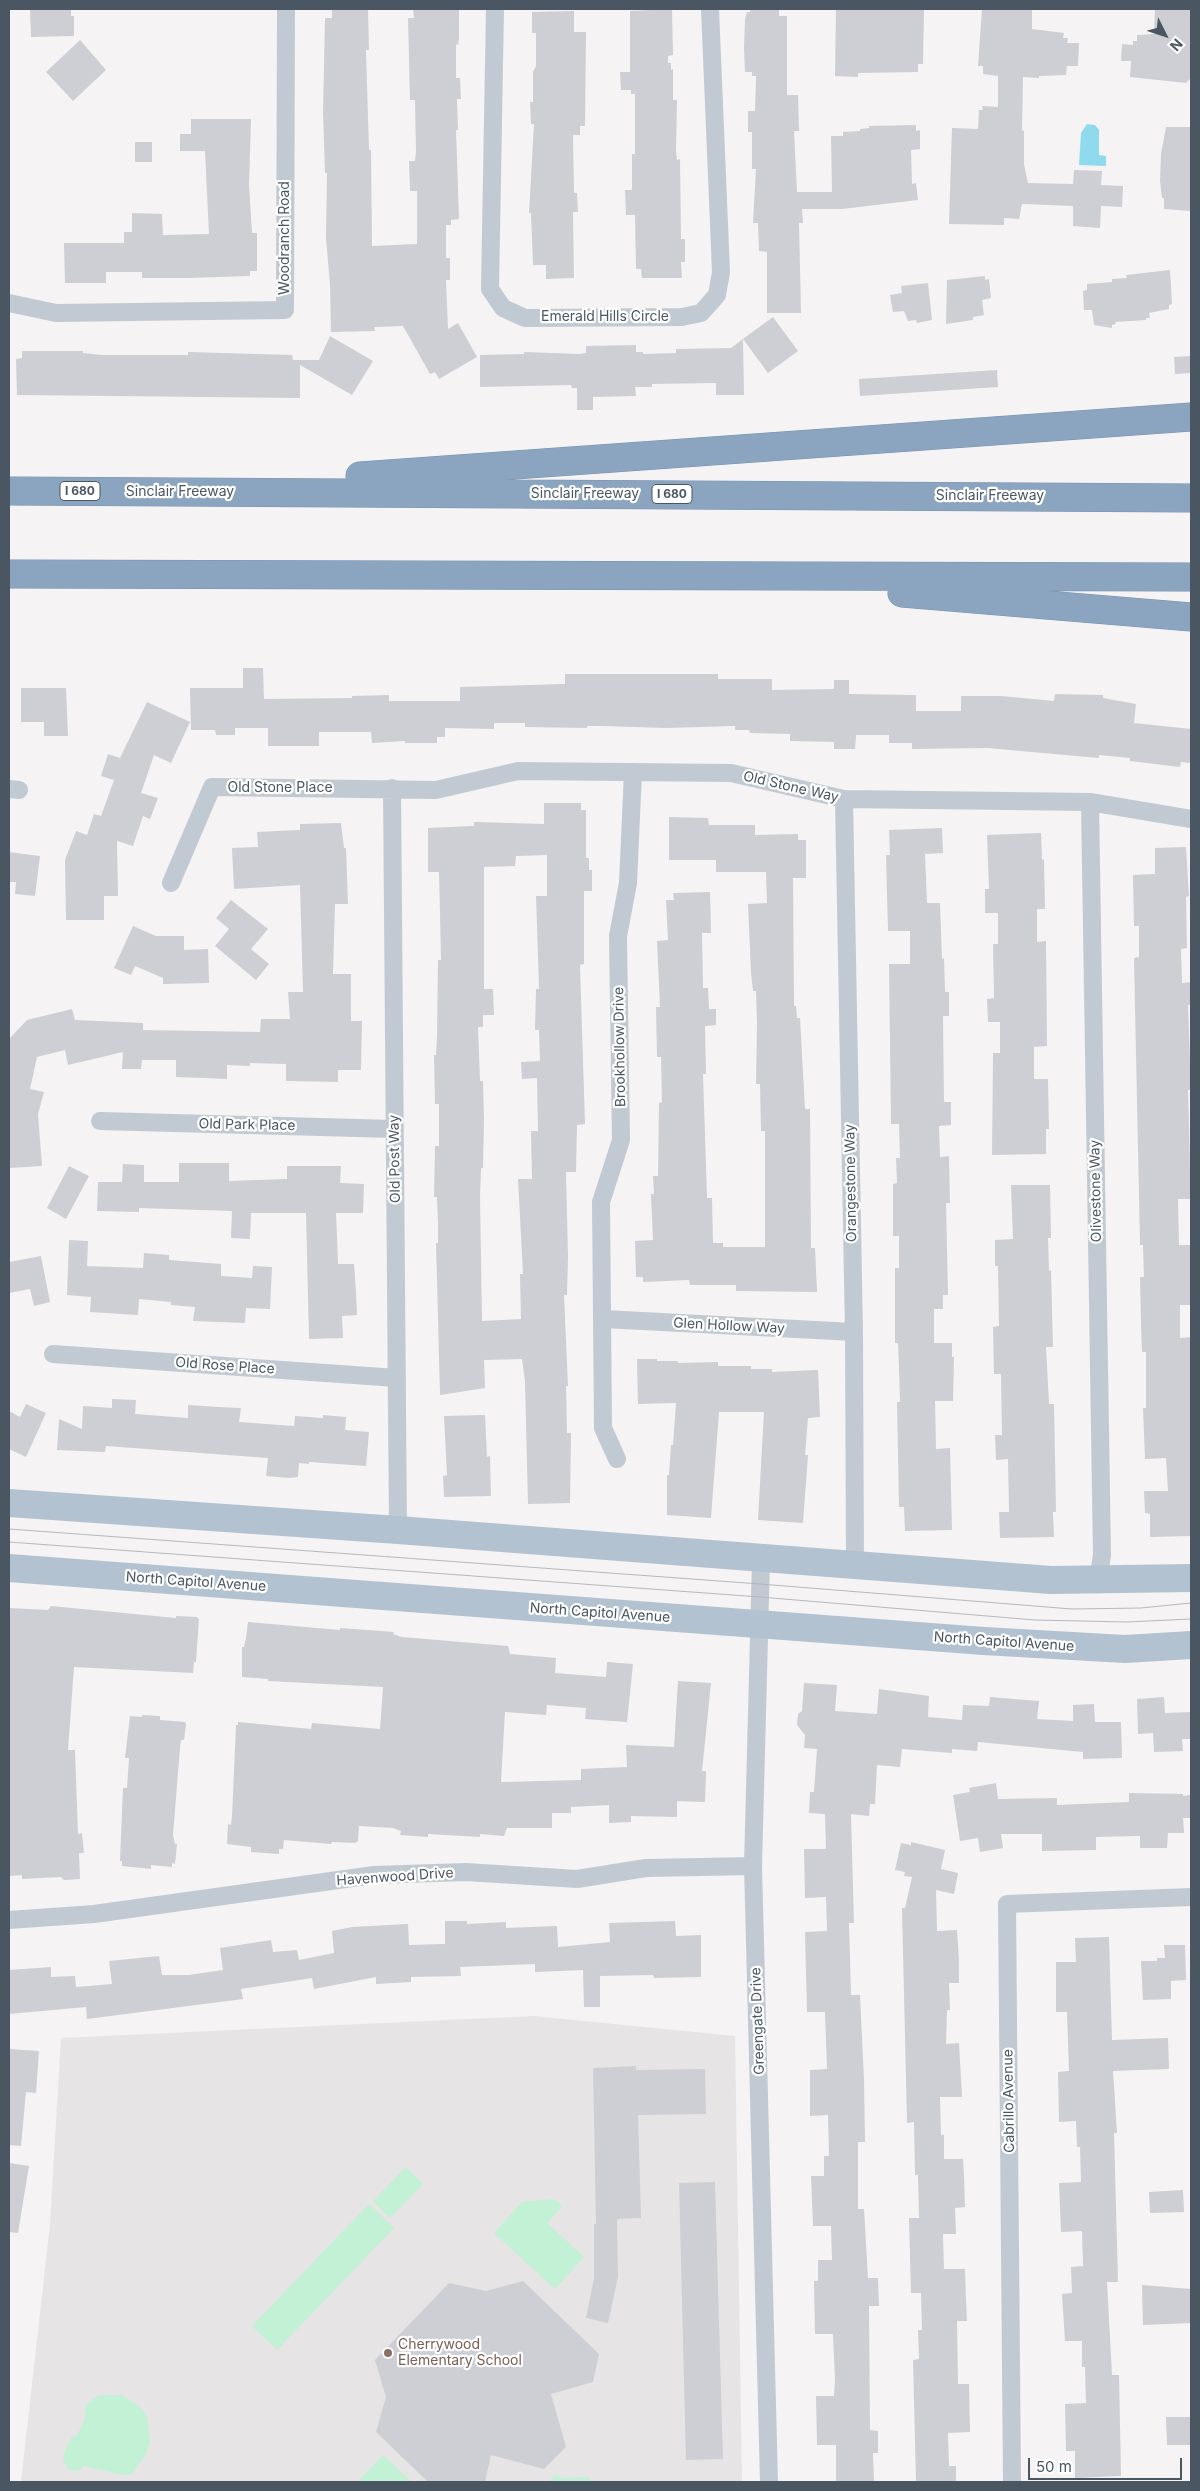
<!DOCTYPE html>
<html>
<head>
<meta charset="utf-8">
<style>
  body { margin:0 }
  #map { position:relative; width:1200px; height:2491px; overflow:hidden; background:#f5f3f3; font-family:Inter,sans-serif }
  canvas { display:block }
  .frame { position:absolute; inset:0; border:10px solid #4a5661; pointer-events:none }
  .north { position:absolute; left:1140px; top:10px; width:50px; height:50px; -webkit-text-stroke:4px #fff; paint-order:stroke; rotate:131deg; font-size:14px; font-weight:700; line-height:20px; text-align:center; color:#4a5661 }
  .north::after { content:''; display:block; margin:auto; width:18px; height:22px; background:#4a5661; clip-path:polygon(50% 0,100% 100%,50% 72%,0 100%) }
  .scale { position:absolute; left:1028px; top:2458px; width:154px; height:22px; box-sizing:border-box; border:2px solid #4a5661; border-top:0; padding-left:6px; font-size:15px; line-height:18px; white-space:nowrap; color:#4a5661; -webkit-text-stroke:4px #fff; paint-order:stroke }
</style>
</head>
<body>
<div id="map">
<canvas width="1200" height="2491"></canvas>
<div class="frame"></div>
<div class="north">N</div>
<div class="scale">50 m</div>
</div>
<script>
const context = document.querySelector('canvas').getContext('2d');
context.lineJoin = 'round';
function paint(path, color) {
  context.fillStyle = color;
  context.fill(path, 'evenodd');
}
function toPath(rows) {
  const path = new Path2D();
  for (const r of rows) {
    path.moveTo(r[0], r[1]);
    for (let i = 2; i < r.length; i += 2) path.lineTo(r[i], r[i + 1]);
  }
  return path;
}
function trace(path, color, width, dash) {
  context.strokeStyle = color;
  context.lineWidth = width;
  context.lineCap = dash ? 'butt' : 'round';
  context.setLineDash(dash || []);
  context.stroke(path);
}
function label(font, color, halo, rows, align = 'center') {
  context.font = font + ' Inter,sans-serif';
  context.lineWidth = 4.5;
  context.setLineDash([]);
  context.textBaseline = 'middle';
  context.strokeStyle = halo;
  context.fillStyle = color;
  for (const [text, x, y, turn = 0] of rows) {
    context.save();
    context.translate(x, y);
    context.rotate((+turn || 0) * Math.PI / 180);
    context.textAlign = isNaN(turn) ? turn : align;
    if (halo) context.strokeText(text, 0, 0);
    context.fillText(text, 0, 0);
    context.restore();
  }
}
paint(toPath([
  [533,2016,735,2036,742,2482,21,2482,50,2224,61,2038]
]), '#e6e4e5');
paint(toPath([
  [406,2167,423,2184,390,2218,373,2201],
  [554,2199,562,2206,547,2223,584,2257,555,2289,494,2233,522,2202],
  [369,2204,394,2228,277,2350,252,2326],
  [100,2395,122,2395,139,2406,147,2416,150,2442,146,2454,132,2474,124,2475,83,2466,79,2471,69,2470,63,2460,65,2450,72,2437,77,2435,84,2421,86,2404],
  [383,2455,412,2482,357,2482],
  [556,2474,561,2478,588,2477,594,2482,548,2482]
]), '#c3f1d5');
paint(toPath([
  [1087,124,1095,125,1099,130,1099,155,1106,156,1106,166,1079,165,1081,133]
]), '#90daee');
paint(toPath([
  [30,9,71,9,71,16,74,16,74,36,31,37],
  [368,9,369,50,366,50,369,150,371,150,372,246,417,244,417,191,410,191,409,161,415,161,416,152,415,100,410,100,408,18,414,18,413,9,459,9,459,39,458,45,456,44,456,78,460,78,461,99,457,99,458,130,456,130,459,219,451,220,451,225,446,225,446,258,450,258,450,280,446,280,448,329,458,323,477,357,439,379,435,372,430,374,403,326,374,327,375,331,331,332,330,285,326,238,327,173,325,173,323,112,325,18,332,18,332,10],
  [672,9,673,55,668,56,668,63,671,63,671,70,673,69,673,100,677,100,676,151,677,160,680,159,681,239,685,239,685,262,681,262,682,278,642,278,641,269,636,269,635,215,626,215,625,190,632,190,632,154,635,154,635,94,631,94,631,90,621,90,620,72,630,72,630,11],
  [750,9,779,9,779,16,787,16,787,95,798,95,799,131,794,131,797,192,832,192,831,136,843,136,843,132,860,131,860,129,869,128,869,126,916,125,916,131,920,130,920,149,911,150,912,184,916,183,918,200,842,209,802,209,803,223,799,223,801,313,767,313,767,252,759,251,758,223,753,223,756,169,752,169,752,132,748,132,748,111,755,111,756,76,752,76,752,72,745,72,744,49,745,19,747,12,750,12],
  [836,9,924,9,923,64,918,64,918,72,858,73,858,77,835,76],
  [982,9,1032,9,1032,29,1064,33,1063,38,1068,38,1067,43,1079,43,1078,66,1067,66,1066,75,1039,76,1039,78,1023,77,1022,130,1024,131,1024,165,1028,183,1073,184,1074,170,1102,171,1101,185,1123,186,1122,207,1101,206,1100,228,1073,226,1073,206,1022,204,1019,219,1004,218,1004,225,949,224,952,128,978,129,979,110,983,110,982,106,998,107,998,76,983,74,983,66,978,66],
  [1155,9,1191,9,1191,78,1186,83,1130,77,1131,61,1121,61,1122,44,1133,45,1133,41,1137,41,1137,35,1154,34],
  [574,11,574,32,586,32,585,126,580,126,580,135,573,135,574,193,577,193,578,212,573,212,574,278,546,279,546,265,533,265,531,213,529,213,534,124,531,124,530,102,533,102,533,72,536,66,536,33,532,33,532,12],
  [80,40,106,70,73,101,46,72],
  [191,119,251,119,249,185,252,233,257,233,257,271,250,271,250,276,189,278,142,278,142,272,106,272,106,283,65,283,64,243,124,243,124,232,132,232,132,213,162,214,163,235,209,234,205,151,180,151,180,134,191,134],
  [1166,127,1191,127,1191,211,1164,209,1164,198,1162,198,1160,181,1161,154],
  [135,142,152,142,152,162,135,162],
  [1170,270,1172,304,1169,305,1169,309,1149,313,1150,318,1146,318,1146,320,1115,322,1116,324,1112,325,1112,328,1094,325,1092,310,1084,310,1083,291,1087,290,1087,284,1112,282,1112,279,1127,278,1126,275],
  [985,276,985,280,989,279,991,298,982,300,984,315,973,317,973,320,946,324,947,280],
  [928,283,932,320,917,323,916,320,908,321,904,311,893,312,890,295,902,293,901,286],
  [773,317,798,351,768,373,743,339],
  [330,336,373,361,352,395,300,365,300,398,17,395,16,359,22,358,22,351,83,351,83,353,102,355,188,355,188,352,292,355,293,360,319,360],
  [743,339,744,395,716,395,716,383,652,384,652,387,635,387,636,396,593,397,593,410,577,410,577,388,572,388,571,385,480,387,480,355,524,354,524,352,580,354,586,353,586,346,636,345,636,352,643,352,643,354,676,353,676,349,731,348],
  [1191,356,1191,373,1175,374,1174,357],
  [997,370,998,387,860,396,859,379],
  [243,668,263,668,264,699,352,698,352,696,389,695,389,701,460,701,460,687,565,684,565,674,718,674,718,679,772,679,772,690,834,689,834,680,849,680,849,694,916,695,916,711,961,711,961,696,1001,696,1054,701,1055,694,1103,695,1103,698,1136,704,1134,723,1191,729,1191,763,1181,762,1180,767,1130,761,1130,758,1099,755,1099,758,987,748,912,749,912,743,889,743,889,735,856,735,855,749,834,749,834,742,790,741,790,734,750,733,749,730,735,730,735,726,666,728,602,726,587,726,587,728,525,727,525,723,494,723,494,729,445,728,445,737,437,737,437,743,405,743,405,741,372,743,371,732,319,732,319,746,268,746,268,728,235,728,235,735,216,735,215,730,191,730,190,688,243,688],
  [21,688,66,688,68,736,44,736,44,722,21,722],
  [147,702,190,722,171,763,154,755,141,793,158,798,150,819,143,816,133,846,117,841,118,896,104,896,104,920,66,920,65,860,76,831,87,835,94,814,101,816,114,780,101,776,108,754,120,758],
  [544,803,581,803,581,810,586,810,586,858,589,858,589,870,592,870,592,891,584,891,584,964,580,965,585,1124,577,1125,576,1172,566,1172,568,1257,567,1295,564,1295,568,1386,566,1386,567,1433,571,1433,570,1503,528,1504,525,1381,522,1359,484,1360,485,1388,440,1395,436,1243,438,1243,438,1224,437,1197,434,1197,435,1146,439,1146,439,1104,435,1104,434,1055,436,1055,437,1035,438,960,441,960,440,913,439,872,428,872,428,828,474,826,474,822,544,824],
  [547,855,547,896,536,896,539,989,536,989,535,1030,539,1030,540,1061,521,1062,522,1079,537,1078,538,1131,531,1131,532,1179,518,1179,523,1274,520,1274,521,1319,482,1321,480,1197,481,1168,483,1168,484,1120,483,1081,480,1081,478,1027,483,1027,483,1015,494,1015,493,989,484,989,484,867,515,866,516,856],
  [669,817,708,818,709,825,755,825,755,835,798,834,798,840,806,840,806,878,793,878,794,1006,796,1006,797,1018,800,1018,805,1109,810,1109,811,1248,815,1248,817,1292,736,1291,736,1285,690,1285,689,1280,643,1282,643,1277,636,1277,635,1241,653,1240,651,1194,654,1194,653,1176,658,1176,659,1103,662,1102,661,1057,657,1057,656,1007,660,1007,657,941,668,940,666,900,674,900,673,893,710,892,711,933,702,933,703,988,708,988,709,1009,716,1009,716,1025,705,1026,706,1074,703,1074,707,1198,712,1198,713,1243,723,1243,723,1247,765,1247,765,1131,761,1131,760,1084,756,1084,757,1023,756,991,753,991,751,973,748,904,767,903,766,872,716,872,716,860,669,860],
  [341,823,344,848,346,848,348,904,335,904,333,974,351,974,351,1021,362,1021,361,1070,338,1070,338,1082,286,1081,286,1064,250,1063,250,1066,227,1065,227,1079,204,1078,176,1077,176,1060,142,1060,141,1069,122,1069,123,1052,68,1065,65,1050,37,1057,30,1089,44,1092,38,1114,42,1166,9,1168,9,1039,27,1020,72,1009,75,1020,143,1023,143,1030,260,1032,261,1019,290,1019,288,992,303,992,300,885,234,889,232,848,258,847,257,832,300,830,300,824],
  [942,828,943,853,925,854,927,903,940,903,942,959,944,958,945,992,949,992,949,1016,943,1016,944,1102,951,1102,951,1125,939,1126,940,1157,949,1156,950,1203,946,1203,948,1295,943,1295,943,1309,934,1309,934,1343,952,1343,952,1357,954,1357,953,1401,935,1401,936,1449,950,1448,952,1530,905,1531,904,1507,899,1507,897,1402,900,1402,899,1369,898,1343,895,1343,895,1268,899,1268,899,1236,893,1236,893,1184,897,1183,896,1158,900,1158,899,1124,891,1124,889,964,910,964,910,931,888,931,886,855,890,855,889,830],
  [1041,833,1042,860,1044,859,1045,909,1037,909,1037,942,1046,941,1047,1046,1034,1047,1034,1079,1048,1079,1049,1129,1046,1129,1046,1154,992,1155,993,1053,1000,1053,1000,1022,988,1022,987,999,994,998,993,944,998,944,998,913,985,913,985,889,989,889,987,835],
  [1186,847,1189,896,1186,897,1187,948,1181,949,1182,983,1191,982,1191,1005,1188,1005,1191,1090,1188,1090,1191,1199,1178,1199,1179,1245,1191,1245,1191,1305,1180,1305,1180,1338,1191,1337,1191,1536,1150,1537,1150,1514,1145,1513,1144,1491,1168,1491,1166,1458,1145,1459,1143,1408,1146,1408,1146,1352,1142,1352,1141,1324,1140,1277,1144,1277,1143,1245,1140,1245,1134,958,1139,957,1139,926,1134,926,1133,875,1155,874,1155,848],
  [9,852,40,856,35,896,15,894,16,882,9,882],
  [231,900,268,929,251,949,269,964,256,980,215,946,229,929,216,918],
  [133,926,156,936,184,936,184,950,208,949,209,983,163,984,163,978,135,966,131,975,114,968],
  [179,1163,229,1163,229,1181,287,1179,287,1166,341,1166,340,1183,364,1184,363,1213,336,1213,338,1264,354,1264,356,1292,357,1315,342,1316,343,1338,309,1339,306,1213,251,1213,250,1239,231,1238,232,1211,139,1208,139,1212,97,1211,98,1182,122,1182,123,1164,144,1165,144,1182,179,1182],
  [69,1166,89,1176,66,1219,47,1208],
  [1011,1185,1050,1185,1051,1238,1048,1238,1049,1271,1051,1270,1053,1347,1046,1347,1049,1404,1054,1404,1056,1512,1053,1512,1054,1537,1000,1538,999,1512,1009,1512,1008,1459,996,1460,995,1435,1002,1435,1001,1374,994,1374,993,1327,999,1326,998,1266,995,1266,995,1240,1013,1239],
  [69,1240,88,1241,87,1266,143,1268,144,1253,169,1255,169,1260,221,1264,221,1276,252,1278,253,1266,272,1267,270,1309,246,1308,245,1323,193,1321,195,1307,171,1305,171,1302,139,1299,138,1315,90,1312,91,1297,67,1295],
  [41,1256,50,1302,34,1306,30,1289,9,1293,9,1262],
  [637,1359,657,1359,657,1361,678,1361,678,1363,718,1362,718,1366,751,1366,751,1369,772,1369,772,1372,818,1370,820,1417,808,1418,805,1455,808,1455,803,1523,758,1520,764,1412,719,1412,711,1518,667,1515,667,1475,669,1475,671,1445,673,1445,676,1403,638,1404],
  [112,1399,136,1400,135,1414,188,1418,188,1405,218,1407,241,1408,239,1422,294,1426,295,1416,323,1418,323,1415,346,1417,345,1430,369,1432,366,1466,309,1462,309,1464,299,1463,298,1477,289,1478,266,1476,268,1458,106,1446,105,1452,57,1450,59,1419,82,1429,83,1406,112,1408],
  [26,1404,46,1413,26,1457,9,1449,9,1411,20,1417],
  [485,1415,487,1457,490,1456,491,1496,444,1497,443,1476,447,1475,444,1416],
  [51,1606,176,1618,176,1616,197,1617,199,1619,196,1662,194,1662,193,1673,74,1667,68,1750,75,1750,78,1834,82,1833,84,1853,79,1853,80,1879,64,1880,61,1877,22,1879,22,1875,9,1876,9,1608,48,1610],
  [248,1622,340,1630,340,1628,394,1632,393,1634,402,1637,508,1646,510,1654,556,1658,555,1673,606,1677,607,1662,633,1664,627,1722,585,1719,586,1708,547,1705,546,1715,505,1712,501,1782,581,1780,581,1769,627,1767,626,1745,674,1747,678,1681,711,1683,702,1771,706,1771,705,1802,677,1801,677,1817,631,1816,631,1822,609,1823,609,1805,571,1807,571,1813,552,1813,552,1828,507,1828,504,1836,480,1834,480,1837,428,1834,428,1837,400,1835,401,1831,393,1828,359,1826,358,1841,355,1843,332,1842,331,1844,284,1840,283,1849,279,1849,279,1854,251,1852,251,1847,227,1844,228,1824,231,1825,232,1816,236,1725,238,1725,238,1722,311,1729,312,1723,380,1729,383,1687,268,1681,268,1679,242,1677,242,1647,244,1647,246,1638],
  [804,1683,837,1685,835,1711,877,1714,879,1689,929,1696,928,1717,962,1720,963,1705,989,1706,990,1697,1039,1701,1037,1719,1073,1721,1073,1705,1094,1704,1095,1722,1121,1722,1122,1758,1083,1759,1083,1752,978,1742,977,1751,952,1749,952,1753,902,1749,900,1767,877,1765,875,1804,870,1804,869,1816,851,1814,854,1923,849,1923,851,1995,860,1995,864,2079,865,2142,858,2142,858,2209,864,2209,868,2278,878,2278,879,2306,869,2306,870,2430,878,2431,878,2453,873,2453,874,2482,836,2482,836,2445,817,2445,816,2396,834,2396,835,2379,833,2334,815,2334,814,2281,818,2281,818,2260,832,2260,831,2226,813,2226,811,2176,824,2176,824,2156,829,2156,828,2115,810,2116,810,2070,827,2069,825,2012,807,2012,805,1932,827,1931,826,1897,805,1898,804,1849,826,1849,825,1814,809,1813,810,1792,814,1792,817,1749,804,1748,805,1735,797,1725,798,1714,802,1711],
  [1164,1697,1165,1713,1191,1712,1191,1739,1182,1739,1183,1751,1154,1752,1153,1733,1138,1734,1137,1699],
  [142,1715,160,1716,160,1720,185,1722,186,1724,184,1740,181,1740,180,1748,173,1835,175,1844,177,1844,175,1864,172,1863,172,1867,151,1865,151,1869,122,1866,122,1861,120,1861,123,1788,127,1788,129,1758,125,1758,130,1716,142,1717],
  [996,1783,998,1799,1057,1798,1057,1805,1129,1802,1129,1793,1183,1794,1183,1796,1191,1795,1191,1818,1183,1818,1184,1833,1168,1833,1167,1848,1140,1848,1140,1836,1096,1837,1096,1850,1042,1851,1042,1834,1001,1834,1003,1848,980,1852,978,1838,960,1841,953,1795,970,1792,969,1788],
  [911,1842,945,1850,941,1869,958,1873,954,1894,936,1890,937,1931,957,1930,959,1960,959,1983,949,1983,950,2010,947,2010,946,2044,959,2043,962,2097,940,2097,941,2135,944,2135,944,2159,963,2159,964,2176,965,2207,955,2208,956,2234,943,2234,944,2269,965,2269,966,2300,967,2321,957,2321,958,2384,969,2384,970,2432,948,2433,949,2466,956,2466,956,2482,916,2482,913,2360,919,2359,918,2330,922,2330,921,2293,911,2293,909,2218,919,2218,918,2175,915,2175,914,2122,907,2123,902,1908,905,1908,912,1877,904,1876,905,1872,895,1870,901,1843,911,1845],
  [445,1921,467,1921,467,1924,506,1922,506,1928,557,1926,558,1947,610,1942,609,1923,675,1921,676,1936,701,1935,701,1977,654,1978,653,1975,600,1976,600,2007,584,2007,583,1970,535,1972,535,1964,460,1967,461,1976,411,1977,411,1982,376,1984,376,1977,314,1989,312,1978,241,1989,243,1999,87,2019,86,2007,9,2014,9,1970,51,1967,51,1977,75,1976,76,1987,112,1984,109,1961,159,1956,162,1975,189,1975,223,1970,220,1948,271,1940,273,1952,297,1950,299,1960,334,1953,332,1931,352,1927,408,1924,409,1945,445,1944],
  [1109,1937,1112,2040,1168,2038,1169,2069,1113,2071,1117,2133,1114,2133,1118,2282,1107,2282,1112,2375,1119,2375,1121,2476,1075,2478,1075,2451,1066,2451,1065,2404,1086,2403,1085,2367,1082,2367,1082,2341,1065,2341,1062,2294,1072,2293,1071,2267,1083,2266,1082,2231,1061,2232,1059,2183,1081,2182,1080,2147,1077,2147,1076,2121,1059,2122,1058,2072,1069,2071,1067,2012,1056,2012,1056,1962,1076,1962,1075,1938],
  [1164,1945,1185,1945,1186,1980,1171,1981,1171,1999,1143,2000,1141,1961,1157,1961,1157,1958,1165,1958],
  [9,2049,39,2051,36,2093,26,2092,21,2146,9,2145],
  [636,2066,636,2070,705,2069,706,2114,638,2115,641,2218,617,2219,618,2277,608,2323,586,2318,594,2278,594,2224,596,2224,593,2068],
  [9,2163,29,2166,18,2233,9,2232],
  [715,2182,723,2459,686,2460,679,2183],
  [1183,2190,1184,2212,1150,2213,1149,2192],
  [523,2281,599,2354,593,2382,551,2394,566,2447,544,2469,491,2455,485,2482,428,2482,376,2432,386,2397,375,2360,449,2283,486,2291],
  [1142,2285,1191,2289,1191,2323,1143,2325],
  [1166,2417,1191,2417,1191,2445,1167,2445]
]), '#cdcfd5');
const motorway = toPath([
  [360,476,1191,417],
  [9,491,1191,498],
  [9,574,1191,577],
  [902,593,1191,617]
]);
trace(motorway, '#7690ad', 29);
trace(toPath([
  [495,9,490,289,503,308,525,318,682,317,701,313,717,295,721,272,710,9],
  [9,303,56,313,285,310,286,9],
  [392,788,398,1530],
  [9,789,19,790],
  [844,799,854,1332,855,1566],
  [1090,802,1102,1555,1098,1580],
  [171,883,212,787,436,790,518,771,731,773,844,799,1090,802,1191,819],
  [100,1121,394,1129],
  [604,1319,854,1332],
  [53,1354,397,1378],
  [617,1459,603,1428,601,1202,621,1140,618,936,628,883,633,772],
  [761,1560,753,1866,769,2482],
  [9,1920,94,1914,374,1875,466,1872,577,1879,646,1868,753,1866],
  [1012,2482,1007,1904,1191,1897]
]), '#c1cad2', 18);
trace(toPath([
  [9,1503,398,1530,1051,1580,1191,1578],
  [9,1568,984,1641,1125,1649,1191,1645]
]), '#b3c2d1', 28);
trace(motorway, '#8ba5c1', 28);
trace(toPath([
  [9,1529,760,1584,1072,1609,1141,1608,1191,1603],
  [9,1542,760,1597,1035,1620,1127,1622,1191,1619]
]), '#b5b8bd', 1);
for (const [x, y, r, color] of [
  [388,2353,5,"#8d6e63"]
]) {
  const dot = new Path2D();
  dot.arc(x, y, r, 0, 2 * Math.PI);
  context.fillStyle = color;
  context.fill(dot);
  trace(dot, '#fff', 2);
}
for (const [x, y, w] of [
  [80,491,40],
  [672,494,40]
]) {
  const box = new Path2D();
  box.roundRect(x - w / 2, y - 9.5, w, 19, 4);
  context.fillStyle = '#fff';
  context.fill(box);
  trace(box, '#4a5661', 1);
}
label('bold 12px', '#4a5661', null, [
  ["I 680",80,491],
  ["I 680",672,494]
]);
label('14px', '#4a5661', '#fff', [
  ["Woodranch Road",285,238,-90],
  ["Emerald Hills Circle",605,317],
  ["Sinclair Freeway",180,492],
  ["Sinclair Freeway",585,494],
  ["Sinclair Freeway",990,496],
  ["Old Stone Way",791,787,13],
  ["Old Stone Place",280,788],
  ["Brookhollow Drive",620,1047,-91],
  ["Old Park Place",247,1125,1],
  ["Old Post Way",395,1159,-91],
  ["Orangestone Way",851,1183,-91],
  ["Olivestone Way",1096,1191,-91],
  ["Glen Hollow Way",729,1326,3],
  ["Old Rose Place",225,1366,4],
  ["North Capitol Avenue",196,1582,4],
  ["North Capitol Avenue",600,1613,4],
  ["North Capitol Avenue",1004,1642,4],
  ["Havenwood Drive",395,1877,-4],
  ["Greengate Drive",758,2021,-92],
  ["Cabrillo Avenue",1009,2101,-91]
]);
label('14px', '#785e54', '#fff', [
  ["Cherrywood",398,2345],
  ["Elementary School",398,2361]
], 'left');
</script>
</body>
</html>
